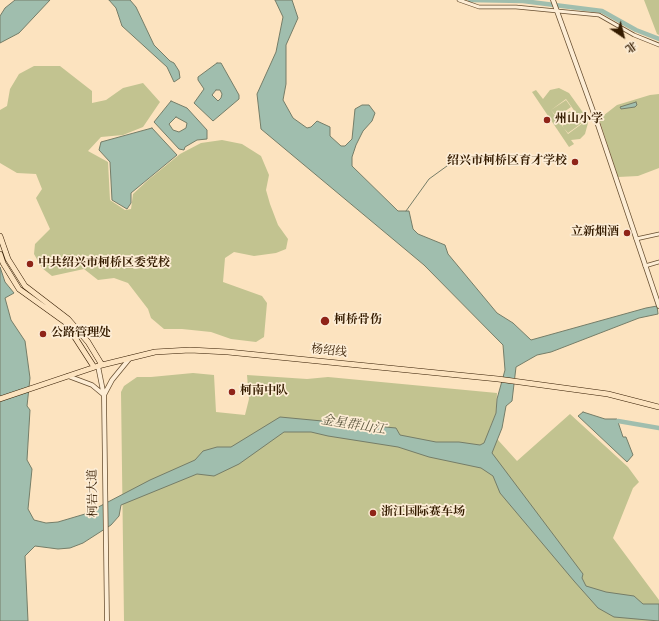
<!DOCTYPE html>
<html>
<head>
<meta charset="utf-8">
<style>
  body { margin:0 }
  #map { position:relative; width:659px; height:621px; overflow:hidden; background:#fce3bf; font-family:Vollkorn,"Noto Serif SC",serif }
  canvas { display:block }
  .north { position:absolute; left:603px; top:16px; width:40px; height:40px; -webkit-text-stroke:3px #fdedd5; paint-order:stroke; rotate:145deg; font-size:11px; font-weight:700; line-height:16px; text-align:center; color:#351c00 }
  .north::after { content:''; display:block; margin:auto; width:14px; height:18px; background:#351c00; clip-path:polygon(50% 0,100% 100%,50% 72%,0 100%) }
</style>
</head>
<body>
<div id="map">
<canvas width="659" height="621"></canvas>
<div class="north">北</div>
</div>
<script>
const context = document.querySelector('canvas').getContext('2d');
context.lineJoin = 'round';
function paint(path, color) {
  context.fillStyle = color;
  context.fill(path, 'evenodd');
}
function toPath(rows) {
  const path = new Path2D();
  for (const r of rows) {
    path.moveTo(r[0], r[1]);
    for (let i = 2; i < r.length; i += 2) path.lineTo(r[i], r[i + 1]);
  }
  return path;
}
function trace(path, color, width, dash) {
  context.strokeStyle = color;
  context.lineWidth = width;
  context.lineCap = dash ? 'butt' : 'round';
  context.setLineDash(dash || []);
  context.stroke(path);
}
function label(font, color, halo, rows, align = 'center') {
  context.font = font + ' Vollkorn,"Noto Serif SC",serif';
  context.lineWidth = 3.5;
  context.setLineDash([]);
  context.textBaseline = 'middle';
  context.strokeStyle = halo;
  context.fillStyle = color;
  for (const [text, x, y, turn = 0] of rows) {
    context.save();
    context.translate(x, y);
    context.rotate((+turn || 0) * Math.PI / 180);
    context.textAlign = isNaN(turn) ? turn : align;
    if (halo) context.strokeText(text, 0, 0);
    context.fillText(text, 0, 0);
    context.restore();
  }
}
paint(toPath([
  [644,0,659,0,659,35,657,34],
  [34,66,60,66,92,91,92,103,106,100,123,88,143,83,160,102,143,127,123,135,101,137,88,151,108,162,110,200,125,210,131,209,133,194,148,180,180,154,201,143,222,140,242,144,261,156,269,175,266,190,270,204,278,225,288,239,286,249,276,253,254,256,234,252,225,258,223,282,262,296,267,303,264,337,256,342,231,339,211,332,182,329,164,329,151,318,148,309,128,283,114,278,98,280,84,269,52,276,42,268,34,254,35,244,50,229,36,198,42,189,36,174,17,173,0,163,0,110,7,106,10,89,19,74],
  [559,88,569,93,587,118,588,123,585,134,580,139,571,140,574,144,569,147,532,92,536,90,543,99,550,90],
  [566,99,583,123,568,134,551,110],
  [659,94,659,168,638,176,618,177,599,119,617,105,650,95],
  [566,100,571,107,557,117,551,110],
  [570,111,573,115,564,122,561,117],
  [577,116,582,123,568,133,562,126],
  [193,373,214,375,216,412,245,415,249,399,247,375,307,379,328,377,497,393,496,413,489,430,517,461,570,414,628,467,639,482,633,488,613,538,659,600,659,621,124,621,121,392,124,386,137,377,151,377]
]), '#c2c390');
const water = toPath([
  [15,0,50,0,19,33,0,43,0,16,5,8,15,0],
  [109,0,130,0,136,7,154,45,170,61,174,63,179,71,180,78,174,82,167,67,122,26,116,8,109,0],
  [275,0,292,0,298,18,286,45,286,84,283,100,293,118,307,128,311,127,317,121,330,127,330,136,341,146,345,146,352,139,355,109,362,105,369,105,375,113,372,121,363,131,356,145,352,157,352,166,398,211,409,211,413,229,418,234,445,245,448,254,497,313,513,323,531,340,646,308,657,306,658,314,639,318,551,352,537,355,516,367,512,401,506,406,502,428,492,453,583,574,582,578,586,586,606,592,634,596,643,604,659,604,659,621,614,617,598,608,574,581,500,493,493,476,481,468,429,457,398,447,328,436,311,432,284,432,239,464,214,476,197,474,121,505,119,516,111,525,83,543,70,548,58,549,35,546,25,556,28,621,0,621,0,267,5,282,14,293,5,298,11,320,25,341,30,378,27,406,30,410,27,460,32,469,28,509,34,520,46,523,58,522,85,514,150,480,195,460,203,451,217,447,231,447,280,417,396,428,400,435,436,442,459,442,480,445,484,443,496,413,497,399,505,370,503,345,424,265,261,129,257,94,276,52,283,17,275,0],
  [217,63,221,63,239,95,239,99,213,121,194,103,204,89,198,80,198,77,217,63],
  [216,90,220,90,222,94,221,98,218,101,212,95,216,90],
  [171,101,187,108,207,130,207,139,197,140,185,147,184,150,179,149,154,122,171,101],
  [176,117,187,123,186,128,179,132,173,130,169,124,176,117],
  [636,102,637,105,635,107,621,109,620,107,636,102],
  [152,128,177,155,131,193,131,203,127,209,112,200,110,162,99,150,101,142,152,128],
  [583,412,605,419,617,419,623,437,626,437,633,455,627,462,578,416,583,412]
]);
paint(water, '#a0beae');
trace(water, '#757d68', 1);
trace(toPath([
  [406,211,429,179,458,158,472,157]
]), '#757d68', 1);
trace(toPath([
  [470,0,523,1,602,11,636,30,659,39],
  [618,421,659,428]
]), '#a0beae', 4.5);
const minor = toPath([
  [459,0,479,7,516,7,599,15,634,35,659,45],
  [636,239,659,234],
  [645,266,659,262]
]);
const tertiary = toPath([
  [553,0,597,122,659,306],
  [98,366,104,396,107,621],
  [68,376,92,385,104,395],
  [104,395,112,380,130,358]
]);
const primary = toPath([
  [0,236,8,259,25,286,68,319,88,342,102,365],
  [0,254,3,263,19,289,65,322,94,367],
  [0,399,98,366,155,352,190,350,228,352,498,379,608,394,659,407]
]);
trace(minor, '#674e30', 4.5);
trace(tertiary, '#674e30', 5.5);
trace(primary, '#351c00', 6);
trace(minor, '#fdedd5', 3);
trace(tertiary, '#fdedd5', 4);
trace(primary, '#fce3bf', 5);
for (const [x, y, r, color] of [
  [547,120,4,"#8f2418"],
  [575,162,4,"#8f2418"],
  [627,233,4,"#8f2418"],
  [30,264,4,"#8f2418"],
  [325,321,5,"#8f2418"],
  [43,334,4,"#8f2418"],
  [232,392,4,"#8f2418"],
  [373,513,4,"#8f2418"]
]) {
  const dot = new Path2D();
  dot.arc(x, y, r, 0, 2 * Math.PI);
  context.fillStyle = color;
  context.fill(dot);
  trace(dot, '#fdedd5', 1.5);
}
label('bold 12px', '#351c00', '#fdedd5', [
  ["州山小学",555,120],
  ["绍兴市柯桥区育才学校",567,162,"right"],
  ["立新烟酒",619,233,"right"],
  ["中共绍兴市柯桥区委党校",38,264],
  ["柯桥骨伤",334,321],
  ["公路管理处",51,334],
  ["柯南中队",240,392],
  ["浙江国际赛车场",381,513]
], 'left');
label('12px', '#351c00', '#fdedd5', [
  ["杨绍线",329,352,6],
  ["柯岩大道",94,493,-91]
]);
label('italic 13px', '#5a553d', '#fdedd5', [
  ["金星群山江",353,426,9]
]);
</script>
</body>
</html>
